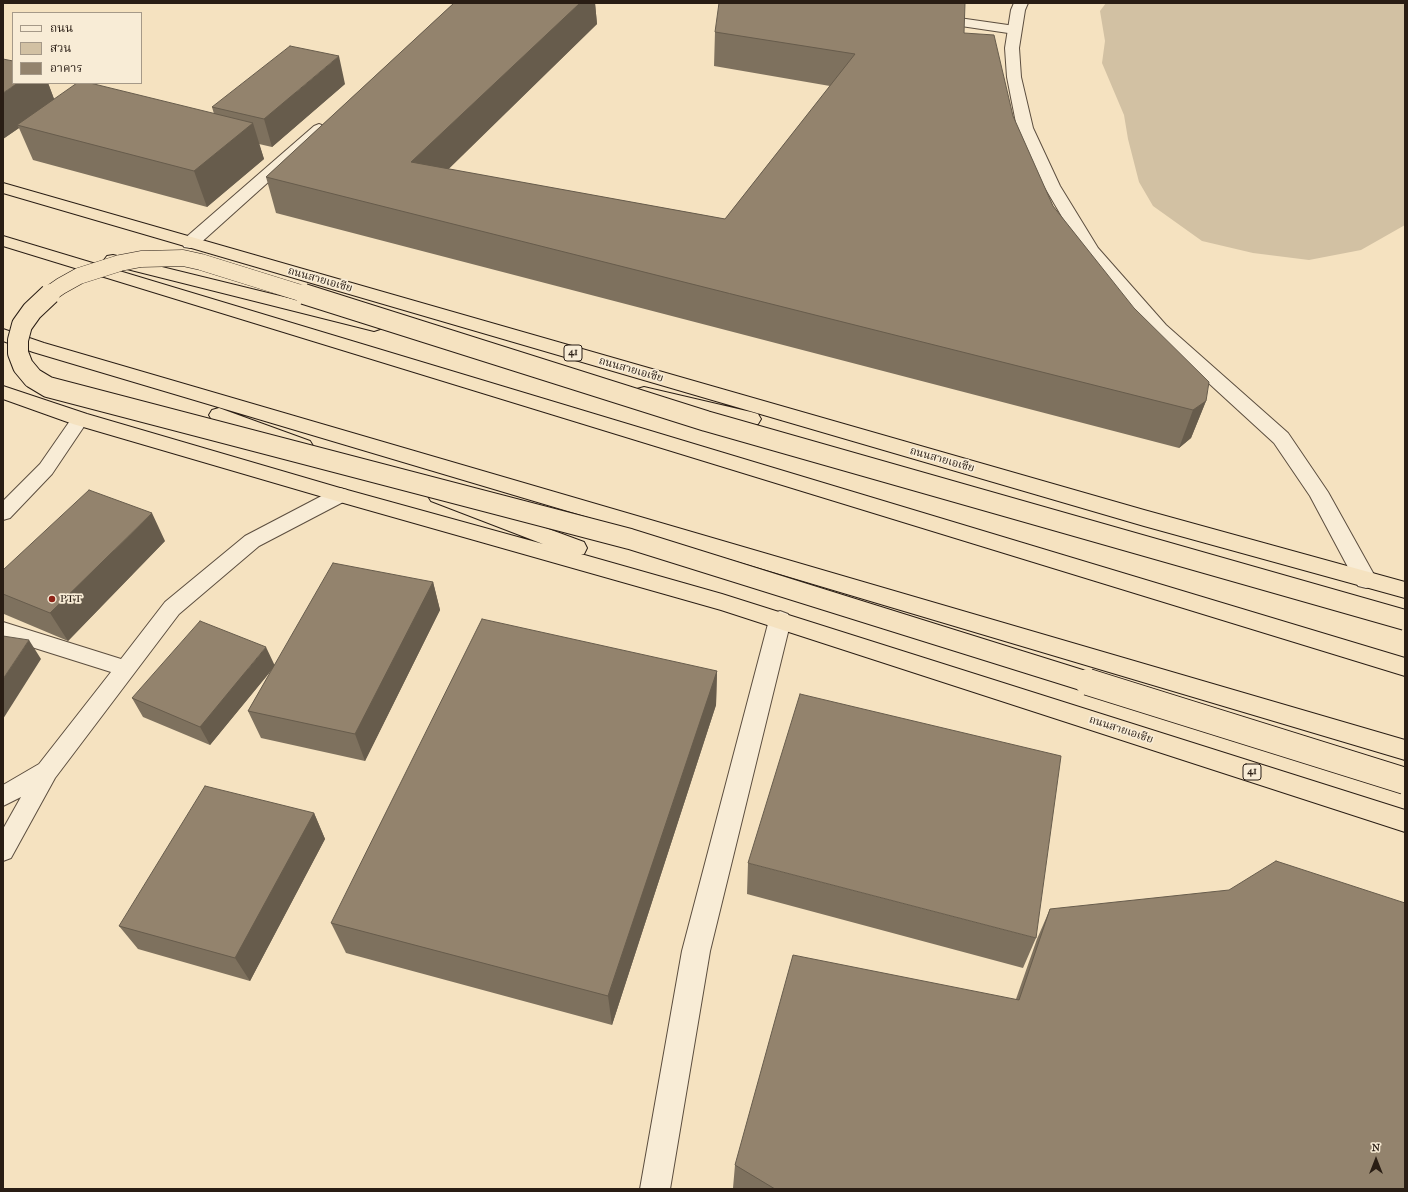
<!DOCTYPE html>
<html>
<head>
<meta charset="utf-8">
<style>
  body { margin:0 }
  #map { position:relative; width:1408px; height:1192px; overflow:hidden; background:#f5e2c0; font-family:"IM FELL French Canon","Noto Serif Thai",serif }
  canvas { display:block }
  .frame { position:absolute; inset:0; border:4px solid #291d14; pointer-events:none }
  .legend { position:absolute; left:12px; top:12px; width:130px; height:72px; box-sizing:border-box; background:#f8ecd6; border:1px solid #a59988; margin:0; padding:5px 7px; list-style:none; font-size:12px; color:#291d14 }
  .legend li { display:flex; align-items:center; gap:8px; height:20px }
  .legend b { width:20px; border:1px solid #a59988 }
  .north { position:absolute; left:1356px; top:1140px; width:40px; height:40px; -webkit-text-stroke:3px #f8ecd6; paint-order:stroke; rotate:0deg; font-size:11px; font-weight:700; line-height:16px; text-align:center; color:#291d14 }
  .north::after { content:''; display:block; margin:auto; width:14px; height:18px; background:#291d14; clip-path:polygon(50% 0,100% 100%,50% 72%,0 100%) }
</style>
</head>
<body>
<div id="map">
<canvas width="1408" height="1192"></canvas>
<div class="frame"></div>
<ul class="legend">
<li><b style="height:5px;background:#f8ecd6"></b>ถนน</li>
<li><b style="height:11px;background:#d2c1a3"></b>สวน</li>
<li><b style="height:11px;background:#93836d"></b>อาคาร</li>
</ul>
<div class="north">N</div>
</div>
<script>
const context = document.querySelector('canvas').getContext('2d');
context.lineJoin = 'round';
function paint(path, color) {
  context.fillStyle = color;
  context.fill(path, 'evenodd');
}
function toPath(rows) {
  const path = new Path2D();
  for (const r of rows) {
    path.moveTo(r[0], r[1]);
    for (let i = 2; i < r.length; i += 2) path.lineTo(r[i], r[i + 1]);
  }
  return path;
}
function trace(path, color, width, dash) {
  context.strokeStyle = color;
  context.lineWidth = width;
  context.lineCap = dash ? 'butt' : 'round';
  context.setLineDash(dash || []);
  context.stroke(path);
}
function label(font, color, halo, rows, align = 'center') {
  context.font = font + ' "IM FELL French Canon","Noto Serif Thai",serif';
  context.lineWidth = 3.5;
  context.setLineDash([]);
  context.textBaseline = 'middle';
  context.strokeStyle = halo;
  context.fillStyle = color;
  for (const [text, x, y, turn = 0] of rows) {
    context.save();
    context.translate(x, y);
    context.rotate((+turn || 0) * Math.PI / 180);
    context.textAlign = isNaN(turn) ? turn : align;
    if (halo) context.strokeText(text, 0, 0);
    context.fillText(text, 0, 0);
    context.restore();
  }
}
paint(toPath([
  [1106,3,1405,3,1405,225,1361,250,1309,260,1253,253,1202,241,1153,206,1139,182,1128,139,1124,115,1102,63,1105,41,1100,11]
]), '#d2c1a3');
const lane = toPath([
  [938,15,1015,26,1019,27,1021,30,1019,33,1015,34,934,22,932,19,934,16,938,15],
  [80,413,86,415,89,419,52,474,10,518,3,520,3,501,40,464,74,415,80,413],
  [340,488,347,490,349,495,347,500,259,546,179,614,55,778,11,858,3,861,3,829,21,797,3,806,3,785,39,764,111,672,3,638,3,622,121,659,165,602,245,536,333,490,340,488]
]);
const street = toPath([
  [1014,3,1028,3,1025,10,1019,48,1021,77,1033,128,1060,186,1098,248,1166,325,1288,433,1328,492,1377,580,1374,586,1366,588,1358,586,1310,496,1274,443,1154,333,1082,251,1044,186,1017,128,1007,77,1005,48,1011,10,1014,3],
  [319,124,324,126,327,129,324,132,196,247,190,248,184,247,182,243,184,239,314,126,319,124],
  [780,611,788,614,791,620,710,951,670,1189,640,1189,682,951,769,620,772,614,780,611]
]);
const highway = toPath([
  [3,183,1144,510,1405,582,1405,598,1144,526,3,193,3,183],
  [3,236,1405,658,1405,676,3,246,3,236],
  [113,255,374,319,380,321,383,325,380,329,374,331,107,264,104,260,107,256,113,255],
  [3,329,44,343,1405,740,1405,760,33,352,3,341,3,329],
  [3,386,87,414,340,488,543,544,431,501,428,496,431,491,438,489,445,491,584,542,587,548,584,554,581,554,722,594,1405,810,1405,832,721,610,340,502,73,424,3,399,3,386],
  [644,387,751,412,758,414,761,419,758,424,751,426,637,397,634,393,637,389,644,387],
  [219,408,310,441,313,446,310,451,303,453,212,420,209,415,212,410,219,408]
]);
trace(lane, '#5c4e3f', 2);
trace(street, '#5c4e3f', 2);
trace(highway, '#291d14', 2);
paint(lane, '#f8ecd6');
paint(street, '#f8ecd6');
paint(highway, '#f5e2c0');
const highwayBridgeFar2 = toPath([
  [48,295,61,286,79,276,120,263,141,259,183,258,201,262,307,295]
]);
const highwayBridgeFar1 = toPath([
  [50,294,32,311,22,325,18,340,18,353,23,366,33,378,48,387,630,539,1091,683],
  [304,294,706,421,1405,620]
]);
const highwayBridge = toPath([
  [1088,682,1405,781]
]);
trace(highwayBridgeFar2, '#291d14', 17, []);
trace(highwayBridgeFar1, '#291d14', 22, []);
trace(highwayBridge, '#291d14', 28, []);
trace(highwayBridgeFar2, '#f5e2c0', 16);
trace(highwayBridgeFar1, '#f5e2c0', 20);
trace(highwayBridge, '#f5e2c0', 26);
paint(toPath([
  [454,3,595,3,597,24,448,169,725,219,830,86,714,66,715,32,964,33,1013,116,1053,206,1206,401,1191,438,1179,448,276,213,266,177],
  [13,83,48,83,54,99,214,114,212,107,345,84,272,147,259,144,264,159,207,207,33,160,19,128,3,139],
  [165,541,68,641,4,614,3,613,3,570],
  [433,582,440,610,365,761,261,738,248,711,273,668,210,745,143,717,132,698,274,665],
  [717,671,716,705,612,1025,346,953,331,923],
  [314,813,325,839,250,981,138,949,119,926],
  [748,863,1036,938,1023,968,747,894],
  [1050,909,1405,1189,735,1189,733,1188,735,1165,1016,999,1037,939]
]), '#7e715e');
paint(toPath([
  [580,3,595,3,597,24,418,199,411,162],
  [339,56,345,84,272,147,264,119],
  [18,83,48,83,56,104,17,125,19,128,3,139,3,93],
  [253,123,264,159,207,207,194,171],
  [1206,401,1191,438,1179,448,1193,410],
  [152,513,165,541,68,641,50,613],
  [433,582,440,610,365,761,355,734],
  [29,640,41,659,3,719,3,679],
  [266,647,275,666,210,745,200,727],
  [717,671,716,705,612,1025,608,996],
  [314,813,325,839,250,981,235,958]
]), '#675c4c');
const building = toPath([
  [454,3,580,3,411,162,725,219,855,54,715,32,719,3,965,3,964,33,994,35,1013,116,1053,206,1134,308,1209,382,1206,401,1193,410,266,177,454,3],
  [290,46,339,56,264,119,212,107,290,46],
  [3,59,13,61,13,83,18,83,3,93,3,59],
  [77,83,90,83,253,123,194,171,17,125,77,83],
  [89,490,152,513,50,613,3,594,3,570,89,490],
  [333,563,433,582,355,734,248,711,333,563],
  [482,619,717,671,608,996,331,923,482,619],
  [200,621,266,647,200,727,132,698,200,621],
  [3,636,29,640,3,679,3,636],
  [800,694,1061,756,1036,938,748,863,800,694],
  [205,786,314,813,235,958,119,926,205,786],
  [1276,861,1405,903,1405,1189,775,1189,735,1165,793,955,1019,1000,1050,909,1229,890,1276,861]
]);
paint(building, '#93836d');
trace(building, '#675c4c', 1);
for (const [x, y, r, color] of [
  [52,599,4,"#8f2418"]
]) {
  const dot = new Path2D();
  dot.arc(x, y, r, 0, 2 * Math.PI);
  context.fillStyle = color;
  context.fill(dot);
  trace(dot, '#f8ecd6', 1.5);
}
for (const [x, y, w] of [
  [573,353,18],
  [1252,772,18]
]) {
  const box = new Path2D();
  box.roundRect(x - w / 2, y - 8, w, 16, 3);
  context.fillStyle = '#f8ecd6';
  context.fill(box);
  trace(box, '#291d14', 1);
}
label('bold 10px', '#291d14', null, [
  ["41",573,353],
  ["41",1252,772]
]);
label('11px', '#291d14', '#f8ecd6', [
  ["ถนนสายเอเชีย",320,280,16],
  ["ถนนสายเอเชีย",631,370,16],
  ["ถนนสายเอเชีย",942,460,16],
  ["ถนนสายเอเชีย",1121,730,18]
]);
label('11px', '#291d14', '#f8ecd6', [
  ["PTT",60,599]
], 'left');
</script>
</body>
</html>
